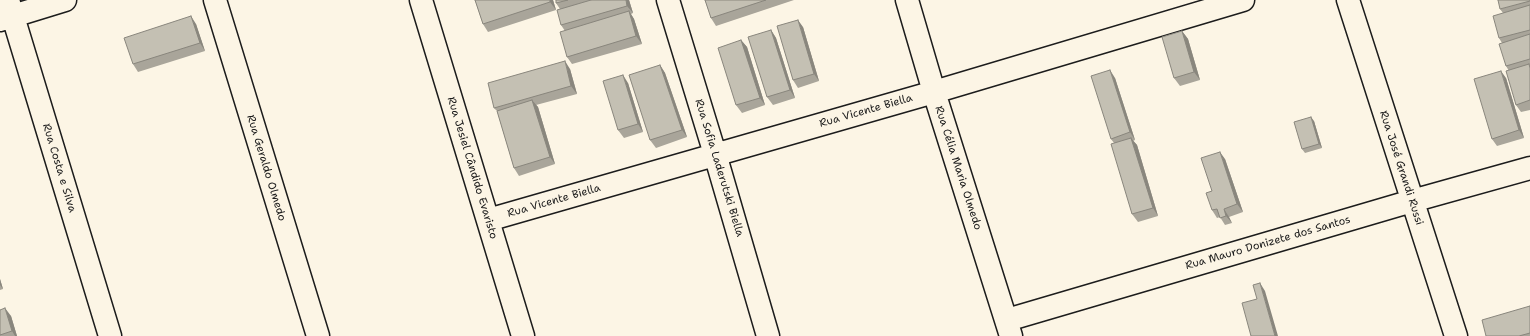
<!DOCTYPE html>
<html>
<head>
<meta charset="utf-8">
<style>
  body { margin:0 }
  canvas { display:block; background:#fcf5e5 }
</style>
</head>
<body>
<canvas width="1530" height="336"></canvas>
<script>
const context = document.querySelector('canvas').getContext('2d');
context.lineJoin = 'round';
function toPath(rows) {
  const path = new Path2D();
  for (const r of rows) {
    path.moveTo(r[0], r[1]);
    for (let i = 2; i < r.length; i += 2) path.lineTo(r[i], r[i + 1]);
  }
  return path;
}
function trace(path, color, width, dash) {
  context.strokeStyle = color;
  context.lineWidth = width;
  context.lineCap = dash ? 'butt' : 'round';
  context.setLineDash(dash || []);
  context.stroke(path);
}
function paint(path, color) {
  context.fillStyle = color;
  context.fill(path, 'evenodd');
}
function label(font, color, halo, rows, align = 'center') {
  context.font = font + ' "Shantell Sans",sans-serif';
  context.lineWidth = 3;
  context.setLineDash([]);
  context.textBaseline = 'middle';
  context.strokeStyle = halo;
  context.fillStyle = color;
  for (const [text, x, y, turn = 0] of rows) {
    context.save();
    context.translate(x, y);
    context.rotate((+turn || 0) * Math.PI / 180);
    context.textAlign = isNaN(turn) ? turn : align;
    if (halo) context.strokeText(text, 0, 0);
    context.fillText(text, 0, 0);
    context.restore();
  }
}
const minor = toPath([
  [8,0,110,336],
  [215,0,318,336],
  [421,0,523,336],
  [668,0,715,154,768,336],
  [907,0,934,92,1011,336],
  [1348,0,1456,336],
  [0,20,65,0],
  [488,220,934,92,1243,0],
  [1007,320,1412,201,1530,168]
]);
trace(minor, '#1c1c1c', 25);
trace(minor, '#fcf5e5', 22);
paint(toPath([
  [475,0,553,0,556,10,488,32,483,24],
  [556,0,629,0,633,13,631,14,634,19,642,44,572,64,567,57,565,31,561,25,560,9,556,3],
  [705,0,794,0,716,26,711,18],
  [1530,0,1530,110,1521,112,1516,105,1509,71,1506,66,1502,43,1499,38,1503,13,1500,9],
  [196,24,205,51,138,72,133,64],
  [803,27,819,81,798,88,793,80],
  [771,30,776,38,795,98,773,105,767,97],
  [1182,31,1188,39,1200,80,1180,86,1174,78],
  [741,40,747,47,765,105,742,113,736,105],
  [660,65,665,73,687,137,656,148,650,140],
  [570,69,577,94,536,105,538,107,555,164,519,176,514,168,497,111,494,108],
  [1115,78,1135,140,1133,141,1137,145,1158,216,1138,222,1132,214,1114,143,1111,139],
  [1506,78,1524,138,1497,146,1492,139],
  [628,83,643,132,624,138,618,130],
  [1314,121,1322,148,1305,153,1302,149],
  [1225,159,1243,212,1229,217,1232,223,1225,225,1220,217,1217,218,1212,210,1212,191],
  [0,279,3,289,0,290],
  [1530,306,1530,336,1486,336],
  [0,310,11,316,17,336,0,336]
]), '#a9a59a');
paint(toPath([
  [550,0,553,0,556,10,550,2],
  [626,0,629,0,633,13,627,6],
  [629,11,634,19,642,44,636,36],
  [191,16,196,24,205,51,200,43],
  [798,20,803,27,819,81,814,74],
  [771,30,776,38,795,98,790,90],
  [1182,31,1188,39,1200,80,1194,72],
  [741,40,747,47,765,105,760,98],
  [565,61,570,69,577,94,571,86],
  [660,65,665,73,687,137,682,130],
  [1110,70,1115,78,1135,140,1130,132],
  [1501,71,1506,78,1524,138,1519,130],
  [623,75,628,83,643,132,638,124],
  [532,100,538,107,555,164,550,157],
  [1311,117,1314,121,1322,148,1319,144],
  [1131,138,1137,145,1158,216,1153,208],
  [1220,152,1225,159,1243,212,1237,204],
  [1224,209,1229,217,1232,223,1226,216],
  [0,279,3,289,0,285],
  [1260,283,1265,291,1278,336,1275,336],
  [5,308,11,316,17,336,15,336,12,331]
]), '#89867d');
const building = toPath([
  [475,0,550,0,550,2,483,24,475,0],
  [556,0,568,0,556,3,556,0],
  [591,0,626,0,627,6,561,25,557,10,591,0],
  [705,0,766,0,711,18,705,0],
  [1498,0,1530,0,1530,1,1500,9,1498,0],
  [1530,5,1530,30,1499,38,1493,16,1530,5],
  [629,11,636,36,567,57,560,32,629,11],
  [191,16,200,43,133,64,124,38,191,16],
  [798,20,814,74,793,80,777,26,798,20],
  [771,30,790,90,767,97,748,37,771,30],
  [1182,31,1194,72,1174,78,1162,37,1182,31],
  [1530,34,1530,59,1506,66,1499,44,1530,34],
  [741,40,760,98,736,105,718,48,741,40],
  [565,61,571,86,494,108,488,83,565,61],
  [1529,64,1530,68,1530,100,1516,105,1506,71,1529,64],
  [660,65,682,130,650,140,629,75,660,65],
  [1110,70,1130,132,1111,139,1091,76,1110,70],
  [1501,71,1519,130,1492,139,1474,79,1501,71],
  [623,75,638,124,618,130,603,81,623,75],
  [532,100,550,157,514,168,497,111,532,100],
  [1311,117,1319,144,1302,149,1294,122,1311,117],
  [1131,138,1153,208,1132,214,1111,144,1131,138],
  [1220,152,1237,204,1224,209,1226,216,1220,218,1217,209,1212,210,1206,193,1212,191,1201,158,1220,152],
  [1260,283,1275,336,1251,336,1242,303,1257,299,1253,285,1260,283],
  [1530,306,1530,333,1519,336,1486,336,1482,320,1530,306],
  [5,308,12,331,0,335,0,310,5,308]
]);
paint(building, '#c4c0b3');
trace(building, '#89867d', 1);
label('11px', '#1c1c1c', '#fcf5e5', [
  ["Rua Vicente Biella",866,111,-16],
  ["Rua Costa e Silva",59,168,73],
  ["Rua Geraldo Olmedo",266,168,73],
  ["Rua Jesiel Cândido Evaristo",472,168,73],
  ["Rua Sofia Laderutski Biella",719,168,73],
  ["Rua Célia Maria Olmedo",958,168,72],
  ["Rua José Grandi Russi",1401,168,72],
  ["Rua Vicente Biella",554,201,-16],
  ["Rua Mauro Donizete dos Santos",1268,243,-16]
]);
</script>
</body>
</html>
